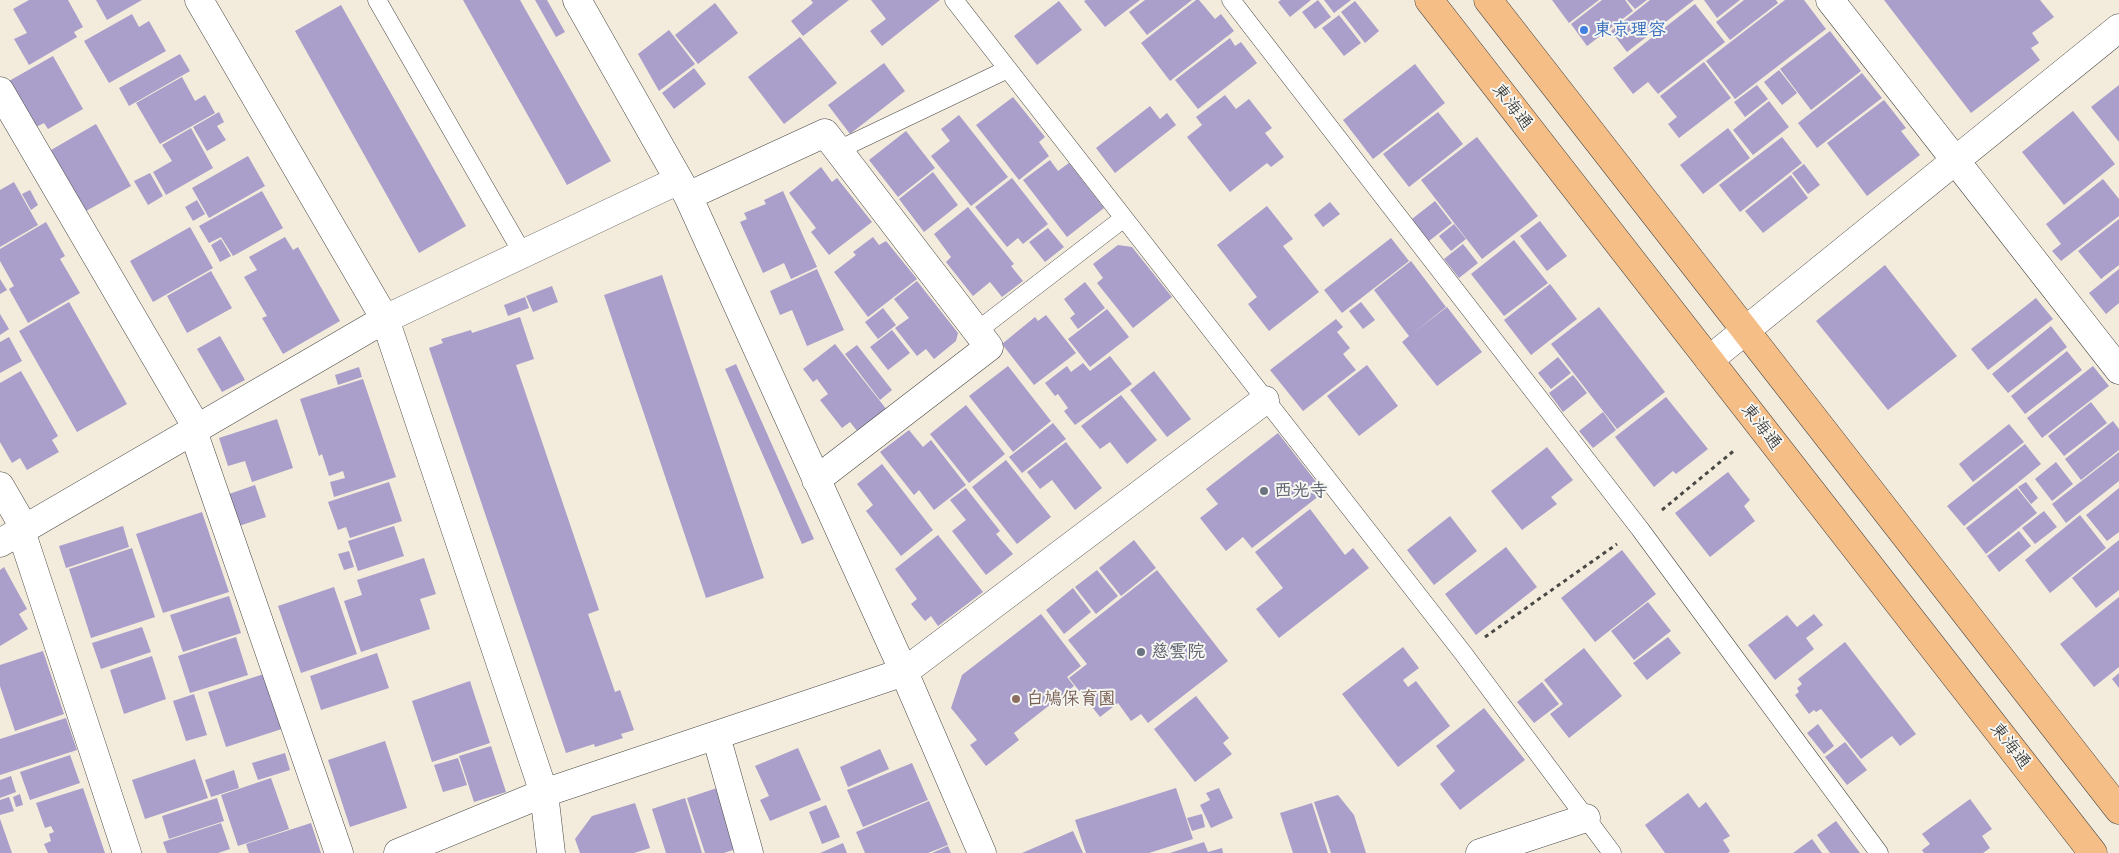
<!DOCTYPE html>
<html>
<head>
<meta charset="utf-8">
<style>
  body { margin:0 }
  canvas { display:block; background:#f3ebdb }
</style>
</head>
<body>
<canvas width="2119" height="853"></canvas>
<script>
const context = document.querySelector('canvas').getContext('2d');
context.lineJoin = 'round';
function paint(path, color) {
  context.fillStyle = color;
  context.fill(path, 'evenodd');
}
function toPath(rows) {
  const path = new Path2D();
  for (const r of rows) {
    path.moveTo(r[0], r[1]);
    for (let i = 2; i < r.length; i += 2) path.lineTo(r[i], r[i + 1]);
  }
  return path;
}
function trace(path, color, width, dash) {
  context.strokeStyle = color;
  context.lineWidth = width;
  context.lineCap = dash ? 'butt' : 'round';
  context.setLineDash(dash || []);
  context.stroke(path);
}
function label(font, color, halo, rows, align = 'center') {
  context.font = font + ' Caveat,"Klee One",sans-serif';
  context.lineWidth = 4;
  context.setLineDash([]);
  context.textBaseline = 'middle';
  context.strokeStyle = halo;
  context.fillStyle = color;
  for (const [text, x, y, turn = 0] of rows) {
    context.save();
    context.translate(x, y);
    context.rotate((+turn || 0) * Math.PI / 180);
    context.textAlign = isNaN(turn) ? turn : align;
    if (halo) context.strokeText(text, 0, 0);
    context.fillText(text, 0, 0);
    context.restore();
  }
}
paint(toPath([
  [29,0,68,0,83,27,74,32,77,37,29,65,14,39,27,33,13,9],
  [96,0,142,0,107,20],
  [463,0,520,0,611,161,567,185],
  [535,0,547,0,565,32,556,37],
  [811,0,849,0,803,36,791,21,813,3],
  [871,0,940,0,882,46,870,31,886,19],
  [1086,0,1140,0,1105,27,1084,1],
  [1145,0,1192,0,1147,35,1129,12],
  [1196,0,1199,0,1215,19,1221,14,1234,31,1170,81,1141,43],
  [1281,0,1311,0,1290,17,1278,2],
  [1318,0,1331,17,1315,29,1302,12],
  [1324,0,1351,0,1334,13],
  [1552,0,1599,0,1569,23],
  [1602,0,1625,0,1633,11,1587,46,1571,24],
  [1627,0,1647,0,1635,9],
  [1650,0,1694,0,1627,52,1611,31],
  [1704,0,1740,0,1717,18],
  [1744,0,1776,0,1778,3,1730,40,1716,22],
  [1785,0,1804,0,1826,29,1735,99,1706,61],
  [1884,0,2040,0,2054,17,2032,33,2039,43,2031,48,2040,60,1971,113],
  [1059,1,1082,30,1037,65,1014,36],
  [1355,1,1379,31,1365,43,1341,12],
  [715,3,738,33,698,64,675,35],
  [1695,4,1725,42,1658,94,1648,82,1633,94,1613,68],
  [341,5,466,226,419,253,295,31],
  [132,14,139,27,149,21,166,51,109,83,84,41],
  [1339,15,1361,43,1344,56,1322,28],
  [669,30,695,64,659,91,638,54],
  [1830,31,1861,71,1811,110,1780,69],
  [800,37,837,83,784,124,748,77],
  [1230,38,1235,46,1241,42,1257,63,1198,109,1175,80],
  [180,54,190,71,129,106,119,88],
  [53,56,83,109,48,129,44,123,36,127,9,81],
  [1704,62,1731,98,1679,138,1668,124,1677,117,1660,96],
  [884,63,905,91,850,134,828,105],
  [1415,64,1445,103,1373,159,1343,120],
  [694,68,706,84,674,109,662,93],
  [1779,70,1797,93,1782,105,1764,82],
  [1862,73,1882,98,1817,148,1798,123],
  [182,77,195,101,205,95,215,113,160,144,136,103],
  [1757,85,1768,99,1745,117,1734,102],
  [2119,85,2119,142,2091,107],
  [1225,95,1236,109,1249,99,1272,128,1265,133,1284,157,1271,167,1267,163,1230,192,1187,137,1202,125,1196,117],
  [1013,97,1045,137,1039,142,1049,156,1019,180,976,125],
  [1884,100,1906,128,1901,131,1920,155,1867,196,1827,143],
  [1769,101,1789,127,1753,155,1733,130],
  [1150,106,1160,119,1167,113,1176,125,1115,173,1096,148],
  [2073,111,2115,164,2064,205,2022,152],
  [219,112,224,122,217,126,226,140,207,151,193,127],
  [1438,112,1463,144,1409,187,1383,154],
  [959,115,1008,177,971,206,931,156,950,141,941,129],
  [96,124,131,186,86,211,51,150],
  [191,128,213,168,166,195,153,172,172,161,162,145],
  [1728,128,1750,158,1703,194,1680,165],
  [906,131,935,168,898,197,869,160],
  [1477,137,1538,216,1482,259,1421,180],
  [1782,137,1802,163,1740,212,1719,185],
  [248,156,265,186,209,218,192,188],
  [1050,160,1058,171,1069,163,1104,208,1067,237,1023,180],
  [1804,164,1820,185,1808,194,1792,173],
  [821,167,832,182,837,178,872,222,829,255,811,232,816,228,789,193],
  [933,172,958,205,924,232,899,199],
  [150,173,163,196,148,205,134,181],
  [1791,175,1808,198,1763,233,1745,211],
  [1012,178,1048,224,1023,244,1018,238,1007,247,975,207],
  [2103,179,2119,199,2119,216,2061,261,2052,251,2061,244,2046,224],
  [14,182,38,225,0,247,0,190],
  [30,190,38,205,31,210,22,194],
  [262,191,283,228,233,256,221,237,209,243,199,226],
  [783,191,817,267,791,279,784,263,763,273,740,222,747,219,744,213,766,204,764,200],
  [197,200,205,214,193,221,185,207],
  [1435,201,1452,223,1429,241,1412,219],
  [1330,202,1340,214,1323,227,1314,215],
  [1267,206,1293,239,1283,246,1319,292,1269,331,1248,304,1257,297,1217,245],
  [968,207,1014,264,1011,266,1023,281,1002,297,990,282,973,296,946,262,951,257,934,234],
  [2119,219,2119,265,2101,279,2078,251],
  [1540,221,1567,256,1547,271,1520,236],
  [46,222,65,256,60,259,80,293,28,323,9,289,14,286,0,261,0,249],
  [1454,224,1466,239,1451,251,1439,236],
  [190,227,213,268,153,302,130,261],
  [1048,228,1064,247,1045,262,1029,242],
  [285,237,293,250,298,247,340,321,283,354,262,318,267,316,244,277,257,270,249,257],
  [873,237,879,245,886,241,917,279,868,317,834,272,856,255,853,252],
  [1391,238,1409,261,1342,313,1324,290],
  [221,239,231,256,220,262,211,245],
  [1514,240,1548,283,1504,316,1471,274],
  [1463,244,1478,263,1459,278,1444,259],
  [1118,245,1132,247,1172,297,1133,328,1097,283,1103,278,1093,264],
  [1411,261,1446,307,1412,334,1447,307,1482,352,1437,386,1402,342,1409,336,1374,290],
  [1885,265,1957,356,1888,410,1816,321],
  [817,269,844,330,807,346,792,310,780,315,770,291],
  [2119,269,2119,303,2106,314,2089,293],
  [211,271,232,308,187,333,167,296],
  [662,275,764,578,706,598,604,295],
  [0,279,7,290,0,294],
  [917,281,958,333,956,341,934,359,926,349,917,356,895,328,909,318,894,299],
  [1085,282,1105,308,1078,329,1070,318,1075,314,1064,299],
  [1550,284,1577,319,1531,355,1504,320],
  [552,286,558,302,533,312,526,296],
  [525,297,529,308,508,316,504,305],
  [2036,298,2053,319,1988,370,1971,349],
  [69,302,127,404,77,432,19,331],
  [1361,302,1375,320,1363,329,1349,311],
  [1599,307,1665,392,1617,429,1551,344],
  [883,308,896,325,878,339,865,322],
  [1107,309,1129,337,1090,367,1068,339],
  [0,314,9,329,0,335],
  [1046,315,1076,353,1034,385,1002,344,1035,317,1038,321],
  [520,317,534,359,516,365,599,610,588,614,615,692,620,690,634,730,621,734,623,738,595,747,594,744,566,753,429,348,443,343,441,339,471,330,472,333],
  [1336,319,1343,327,1337,332,1350,348,1343,354,1356,370,1303,411,1270,370],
  [2051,326,2067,347,2008,393,1992,374],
  [892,330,910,353,888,370,870,347],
  [220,336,245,380,222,392,197,349],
  [9,337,22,361,0,373,0,342],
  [835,344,887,410,858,432,850,422,842,428,820,400,828,394,817,379,813,382,803,369],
  [857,345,892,390,880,400,845,354],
  [2067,351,2082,370,2025,414,2011,396],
  [1110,356,1132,384,1075,425,1064,411,1068,408,1058,394,1055,396,1045,383,1067,366,1071,372,1083,363,1090,371],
  [1558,357,1571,373,1551,389,1538,373],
  [736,364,814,539,802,544,725,369],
  [1367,365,1398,406,1359,436,1327,396],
  [1008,366,1051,421,1013,452,969,396],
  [2093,366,2109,386,2042,438,2027,418],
  [359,367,362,377,338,385,335,375],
  [21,371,58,436,52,440,59,452,27,470,20,458,12,463,0,442,0,383],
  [1154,371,1191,419,1167,437,1130,390],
  [1573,375,1587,393,1563,412,1549,393],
  [363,379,396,477,334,497,330,482,345,478,343,471,329,476,322,454,319,456,300,399],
  [1121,395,1157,440,1127,464,1110,442,1100,449,1081,426],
  [1666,397,1708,449,1676,474,1673,471,1654,487,1615,437],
  [2091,402,2107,423,2064,456,2048,436],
  [966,405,1005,454,969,483,930,434],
  [1603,412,1616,430,1593,448,1579,431],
  [277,419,293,468,252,482,245,461,228,466,219,438],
  [2113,421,2119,429,2119,450,2081,480,2065,459],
  [1053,423,1066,439,1022,473,1009,457],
  [2009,424,2024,442,1973,482,1959,464],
  [909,430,923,447,931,440,966,485,934,510,919,490,914,495,880,452],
  [1278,433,1324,492,1252,548,1243,537,1226,551,1200,518,1218,504,1206,489],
  [1066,442,1102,488,1075,510,1052,480,1040,489,1027,472],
  [2025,444,2041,464,1964,526,1947,506],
  [1547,447,1573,480,1551,497,1557,504,1522,530,1491,491],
  [2119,452,2119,481,2066,523,2052,504],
  [1006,460,1051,517,1017,544,972,487],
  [2056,462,2073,484,2052,501,2035,479],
  [882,464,933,530,901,556,866,511,873,505,857,484],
  [1728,472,1750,500,1744,506,1755,521,1710,557,1675,513],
  [389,482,402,521,350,538,346,527,338,530,328,502],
  [2026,482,2038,498,2031,504,2018,487],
  [255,485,266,517,239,526,229,494],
  [966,488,1000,531,996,534,1013,554,986,575,952,531,966,520,950,500],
  [2017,488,2037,513,1986,554,1966,528],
  [2119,488,2119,532,2107,541,2086,515],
  [1310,509,1345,555,1353,548,1369,568,1279,638,1256,609,1283,588,1255,552],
  [2044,511,2057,527,2035,544,2022,528],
  [202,512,229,592,163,613,136,534],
  [2080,515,2106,548,2050,593,2025,560],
  [1450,516,1477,551,1434,585,1407,550],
  [123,526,129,547,66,568,59,546],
  [394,526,404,556,358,571,348,541],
  [2019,531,2031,546,1999,572,1987,556],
  [938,535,983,592,938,626,931,616,925,621,911,604,917,599,895,569],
  [1134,540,1156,568,1121,596,1099,568],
  [2119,540,2119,590,2096,608,2072,578],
  [1506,547,1537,587,1476,635,1445,594],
  [132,548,155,617,91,638,69,569],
  [1622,550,1656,594,1595,642,1561,598],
  [349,551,354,567,344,570,338,554],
  [424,558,436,594,420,599,430,629,361,652,344,601,362,595,357,580],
  [4,567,27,609,19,614,28,629,0,646,0,570],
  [1097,570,1118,596,1096,614,1075,587],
  [1157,570,1228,661,1148,723,1141,714,1131,721,1118,703,1100,717,1069,678,1087,664,1068,640],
  [334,587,357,654,301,673,278,606],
  [1073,588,1091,612,1064,634,1046,610],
  [229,596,241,633,183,652,170,615],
  [2119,597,2119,667,2094,687,2060,644],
  [1648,602,1671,631,1634,660,1611,631],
  [1041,614,1081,666,1067,677,1074,686,1014,733,1019,740,986,766,970,745,977,740,951,708,962,675],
  [1814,614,1823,625,1806,638,1814,649,1775,680,1748,645,1787,615,1797,627],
  [142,627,151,652,101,669,92,643],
  [236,637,248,675,190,693,178,656],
  [1668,637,1681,653,1647,680,1633,663],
  [1845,642,1916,734,1900,746,1892,736,1861,759,1821,709,1816,712,1814,710,1809,714,1795,695,1799,692,1797,688,1802,684,1798,679],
  [1403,647,1419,668,1403,680,1408,687,1416,681,1450,726,1398,767,1342,694],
  [1584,648,1622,696,1569,738,1550,714,1563,704,1544,680],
  [43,651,64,714,15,731,0,686,0,665],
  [377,653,389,688,321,710,310,676],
  [152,656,166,699,124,714,110,670],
  [267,673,285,728,226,747,208,692],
  [2119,673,2119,688,2112,679],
  [470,681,490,743,432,762,412,701],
  [1542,682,1559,704,1534,723,1517,702],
  [194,694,207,735,186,741,173,701],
  [1196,696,1229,738,1223,743,1232,754,1195,782,1154,729],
  [1484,708,1525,760,1460,810,1440,784,1455,771,1436,746],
  [66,718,77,750,0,775,0,739],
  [1818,724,1834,746,1824,754,1807,733],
  [385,741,407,808,350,827,328,760],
  [1845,742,1867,770,1847,785,1825,757],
  [491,746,506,792,474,802,459,756],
  [798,748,821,800,770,821,760,800,769,796,755,766],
  [880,749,889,769,848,787,840,767],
  [285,753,290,770,258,780,252,763],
  [70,755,80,783,30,800,20,772],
  [458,758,467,785,443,792,434,765],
  [195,759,208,798,145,819,132,780],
  [912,763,928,800,863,827,847,790],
  [234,770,239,788,211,797,205,780],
  [11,776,16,792,0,798,0,780],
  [271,778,289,829,238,846,221,795],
  [83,788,105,853,48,853,44,844,51,841,49,834,54,832,51,826,45,828,36,803],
  [717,788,736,849,724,853,705,853,687,798],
  [1176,788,1193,839,1149,853,1086,853,1075,820],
  [1219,788,1233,818,1211,828,1200,805,1210,800,1206,793],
  [1688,793,1699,808,1706,802,1730,836,1723,840,1730,851,1728,853,1665,853,1645,825],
  [20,794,23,805,16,807,13,797],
  [1338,795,1354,815,1366,853,1331,853,1314,802],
  [9,797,14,811,0,815,0,800],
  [217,798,224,821,169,839,162,816],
  [685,798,702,853,666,853,652,809],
  [1970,799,1992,829,1982,836,1990,848,1983,853,1924,853,1922,850,1930,844,1922,834],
  [929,801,948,845,928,853,865,853,856,832],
  [635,803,650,848,634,853,580,853,575,839,592,816],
  [1312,803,1328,853,1293,853,1280,813],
  [826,805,840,837,822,844,809,812],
  [1202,814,1205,827,1192,831,1187,818],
  [0,819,12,853,0,853],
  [1836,821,1860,853,1830,853,1817,835],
  [221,823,230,849,218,853,167,853,163,842],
  [311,823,321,853,249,853,246,844],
  [1073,831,1083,853,1022,853],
  [1812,839,1822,853,1793,853],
  [1204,842,1208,852,1222,848,1223,853,1170,853],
  [843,843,847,853,820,853],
  [948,846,951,853,932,853]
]), '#a99fca');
const service = toPath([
  [377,0,523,254],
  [954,0,1463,653,1612,853],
  [1231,0,1640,529,1879,853],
  [838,150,1008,69],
  [977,331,1124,218]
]);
const minor = toPath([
  [199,0,385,319,544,793,551,853],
  [577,0,688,196,904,672,982,853],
  [1830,0,2119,370],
  [0,91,197,428],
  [688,196,825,133,989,347,816,480],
  [193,431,339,853],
  [0,486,25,529],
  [21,531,127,853],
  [0,543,385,319,679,180],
  [716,736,749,853],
  [398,853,544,793,904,672,1265,400],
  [1480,853,1586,818]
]);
const tertiary = toPath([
  [1709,360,2119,28]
]);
const primary = toPath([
  [1429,0,2093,853],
  [1488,0,2119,810]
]);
trace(service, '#494845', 19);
trace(minor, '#494845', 29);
trace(tertiary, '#494845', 29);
trace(primary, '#494845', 29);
trace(toPath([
  [1662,510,1736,449],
  [1485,637,1617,544]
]), '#494845', 3, [4, 4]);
trace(service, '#fff', 18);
trace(minor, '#fff', 28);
trace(tertiary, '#fff', 28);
trace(primary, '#f6be87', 28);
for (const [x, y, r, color] of [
  [1584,30,5,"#3f7fe0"],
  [1264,491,5,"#6b7280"],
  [1141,652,5,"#6b7280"],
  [1016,699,5,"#8d6e63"]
]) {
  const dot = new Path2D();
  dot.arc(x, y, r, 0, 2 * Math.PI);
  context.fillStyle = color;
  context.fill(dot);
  trace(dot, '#f6f6f2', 2);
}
label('bold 18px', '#366cbe', '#f6f6f2', [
  ["東京理容",1594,30]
], 'left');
label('18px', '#2b2b2b', '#f6f6f2', [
  ["東海通",1512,107,52],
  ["東海通",1761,427,52],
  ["東海通",2010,746,52]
]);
label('bold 18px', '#5b616d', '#f6f6f2', [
  ["西光寺",1274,491],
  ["慈雲院",1151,652]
], 'left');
label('bold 18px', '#785e54', '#f6f6f2', [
  ["白鳩保育園",1026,699]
], 'left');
</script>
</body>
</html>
